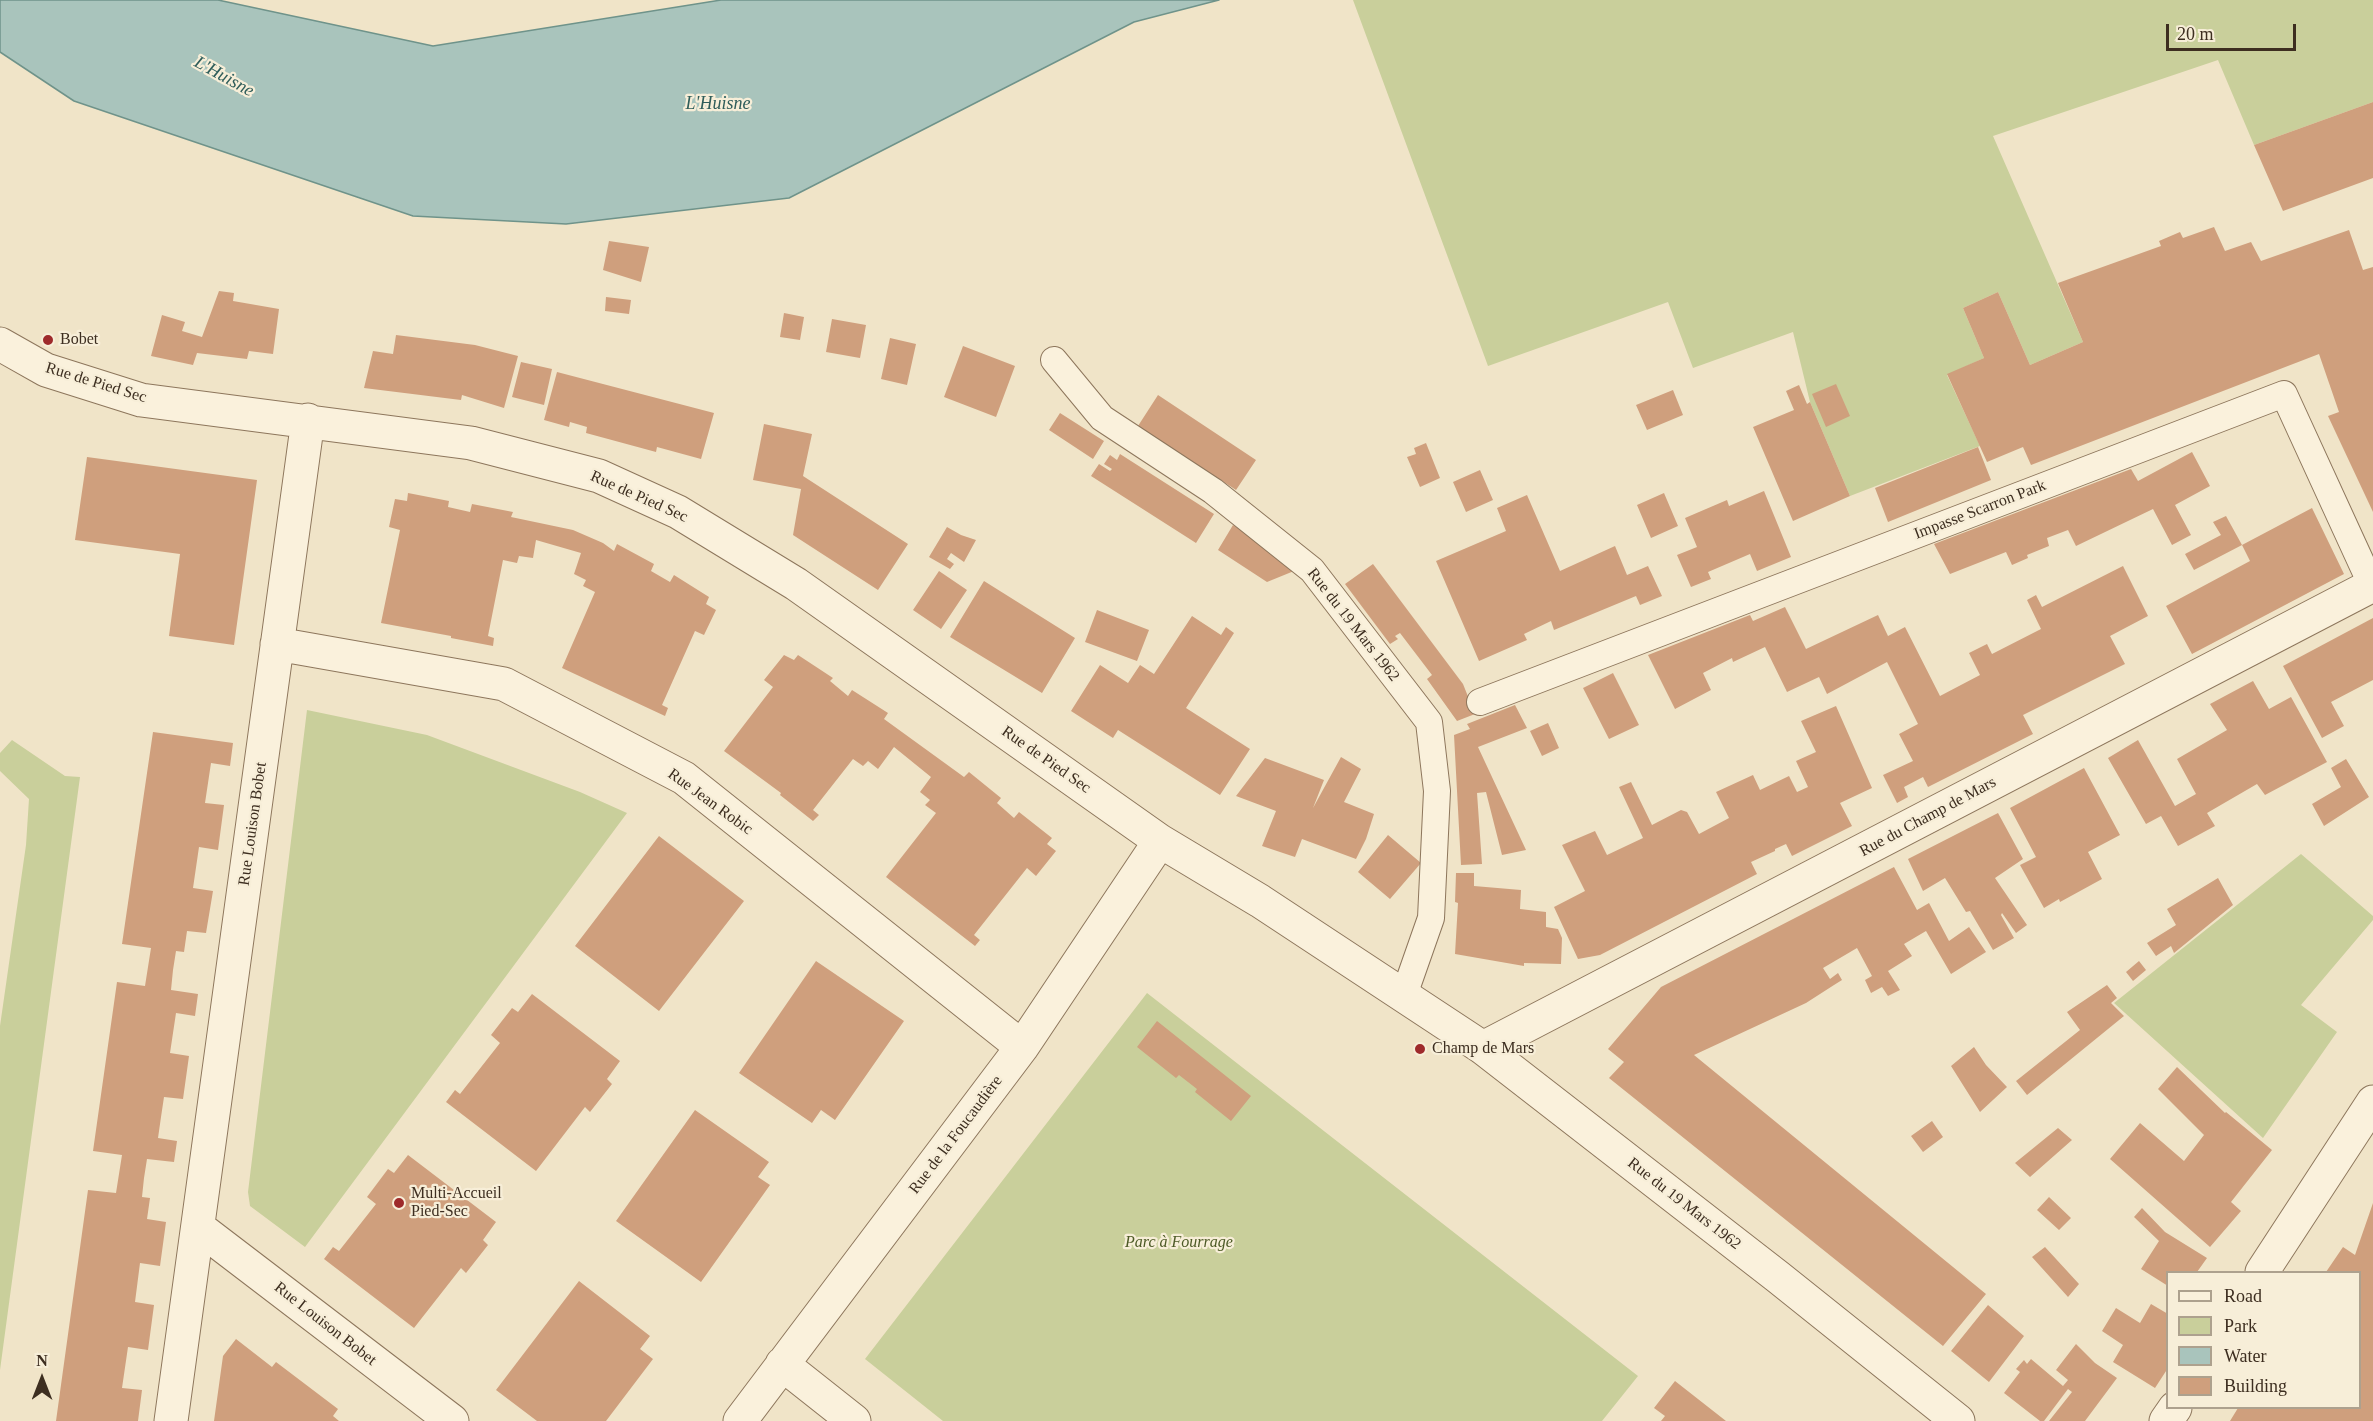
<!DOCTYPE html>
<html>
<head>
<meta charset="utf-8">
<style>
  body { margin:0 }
  #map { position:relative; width:2373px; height:1421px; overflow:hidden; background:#f0e4c8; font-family:Georgia,serif }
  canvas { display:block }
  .legend { position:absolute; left:2166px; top:1271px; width:195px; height:138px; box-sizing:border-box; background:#f7eed8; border:2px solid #ada18e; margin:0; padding:8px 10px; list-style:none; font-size:18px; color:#3d2e20 }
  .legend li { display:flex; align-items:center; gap:12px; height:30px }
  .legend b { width:30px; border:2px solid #ada18e }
  .north { position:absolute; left:12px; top:1349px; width:60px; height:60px; -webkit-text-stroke:4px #f7eed8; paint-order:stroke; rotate:0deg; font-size:16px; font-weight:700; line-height:24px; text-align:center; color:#3d2e20 }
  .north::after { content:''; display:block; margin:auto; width:21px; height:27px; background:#3d2e20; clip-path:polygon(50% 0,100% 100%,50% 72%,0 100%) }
  .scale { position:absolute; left:2166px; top:24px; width:130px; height:27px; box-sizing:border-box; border:3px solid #3d2e20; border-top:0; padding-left:8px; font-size:18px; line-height:21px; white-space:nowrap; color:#3d2e20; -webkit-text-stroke:4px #f7eed8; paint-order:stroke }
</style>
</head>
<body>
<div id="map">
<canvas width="2373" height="1421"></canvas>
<ul class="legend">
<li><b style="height:8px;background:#faf1dc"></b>Road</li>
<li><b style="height:16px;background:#c9cf9b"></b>Park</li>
<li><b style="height:16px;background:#a9c4bc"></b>Water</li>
<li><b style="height:16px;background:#cf9f7d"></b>Building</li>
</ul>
<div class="north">N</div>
<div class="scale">20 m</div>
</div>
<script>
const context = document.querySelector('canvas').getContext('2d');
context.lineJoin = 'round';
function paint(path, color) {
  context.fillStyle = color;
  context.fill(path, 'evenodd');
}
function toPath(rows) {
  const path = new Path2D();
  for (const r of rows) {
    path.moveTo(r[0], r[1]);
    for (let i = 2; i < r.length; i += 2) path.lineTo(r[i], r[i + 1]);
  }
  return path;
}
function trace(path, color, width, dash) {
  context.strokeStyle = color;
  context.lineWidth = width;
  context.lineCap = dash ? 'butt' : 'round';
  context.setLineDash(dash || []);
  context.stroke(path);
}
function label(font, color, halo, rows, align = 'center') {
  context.font = font + ' Georgia,serif';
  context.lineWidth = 4.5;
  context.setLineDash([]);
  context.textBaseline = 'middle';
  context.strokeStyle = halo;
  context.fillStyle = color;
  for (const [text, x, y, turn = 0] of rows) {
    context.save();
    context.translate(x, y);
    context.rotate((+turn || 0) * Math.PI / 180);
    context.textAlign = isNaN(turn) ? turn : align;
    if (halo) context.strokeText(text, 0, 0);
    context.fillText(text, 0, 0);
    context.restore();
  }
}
paint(toPath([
  [1353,0,2373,0,2373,102,2254,145,2218,60,1993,136,2083,342,2030,365,1998,292,1963,308,1984,358,1947,375,1980,446,1850,496,1810,402,1793,332,1693,368,1668,302,1488,366],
  [307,710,427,735,580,792,627,813,305,1247,250,1206,248,1192],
  [12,740,65,776,80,777,0,1370,0,1026,26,845,29,799,0,771,0,753],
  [2301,854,2373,916,2373,920,2301,1005,2337,1032,2263,1138,2114,1003],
  [1147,993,1638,1376,1602,1421,943,1421,865,1359]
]), '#c9cf9b');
const water = toPath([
  [0,0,218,0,433,46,721,0,1219,0,1134,22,789,198,566,224,413,216,74,101,0,52,0,0]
]);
paint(water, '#a9c4bc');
trace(water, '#6f938a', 1.5);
paint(toPath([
  [2373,102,2373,178,2283,211,2254,145],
  [2214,227,2225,251,2251,242,2261,261,2349,230,2363,270,2373,267,2373,512,2328,416,2339,412,2319,354,2031,465,2023,447,1987,462,1947,374,1984,358,1963,308,1998,292,2030,365,2083,342,2058,283,2161,246,2159,241,2180,232,2183,238],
  [609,241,649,247,641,282,603,270],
  [219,291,234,293,233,301,279,309,273,354,249,351,247,359,197,353,193,365,151,356,162,315,185,322,182,331,202,337],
  [606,297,631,300,629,314,605,311],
  [784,313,804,317,800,340,780,337],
  [832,319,866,325,860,358,826,352],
  [396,335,475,345,518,356,504,408,462,395,461,400,364,388,373,351,393,354],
  [890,338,916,344,907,385,881,379],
  [963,346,1015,366,996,417,944,397],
  [521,362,552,369,544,405,512,397],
  [557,372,714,413,701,459,657,447,656,452,586,433,587,427,570,422,569,427,544,420],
  [1836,384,1850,416,1826,427,1812,394],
  [1799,385,1807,404,1810,402,1850,496,1793,521,1753,427,1794,410,1786,391],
  [1673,390,1683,415,1647,430,1636,405],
  [1158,395,1256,460,1236,490,1138,426],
  [1060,413,1104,441,1093,459,1049,430],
  [764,424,812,434,803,476,908,544,878,590,793,535,801,489,753,480],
  [1426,443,1440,478,1420,487,1407,457,1416,454,1414,448],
  [1978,447,1991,480,1888,522,1875,488],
  [2192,452,2210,486,2175,505,2191,535,2172,545,2153,509,2076,546,2068,530,2047,538,2049,546,2027,555,2028,558,2012,565,2006,552,1950,574,1934,544,2131,469,2138,481],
  [1120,454,1214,514,1196,543,1091,476,1099,464,1110,471,1112,469,1104,464,1110,455,1117,460],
  [87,457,257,480,234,645,169,636,180,554,75,540],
  [1480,470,1493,500,1466,512,1453,482],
  [1764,491,1791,557,1757,571,1750,554,1708,572,1711,579,1691,587,1677,555,1697,547,1685,518,1727,500,1729,506],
  [408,493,449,501,448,507,470,512,472,504,513,512,511,517,573,530,603,543,614,551,617,544,654,564,651,571,670,582,674,575,709,597,706,604,716,610,704,635,695,631,662,705,668,708,665,716,562,668,595,592,583,586,586,580,574,574,581,553,536,540,533,558,519,556,517,563,503,560,488,636,494,638,493,646,451,638,451,636,381,623,400,530,389,527,395,499,407,501],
  [1664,493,1678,526,1651,538,1637,505],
  [1527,495,1560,571,1615,546,1627,575,1648,566,1662,596,1640,605,1636,596,1554,630,1551,621,1524,634,1527,640,1479,661,1436,561,1506,531,1497,508],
  [2312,508,2344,574,2192,654,2166,606,2250,561,2242,545,2194,570,2185,554,2221,535,2213,522,2226,516,2242,545],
  [1233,525,1271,549,1294,571,1267,582,1218,550],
  [947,527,961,535,976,540,964,562,951,553,947,559,954,564,950,569,929,557],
  [1373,564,1463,684,1475,714,1457,721,1427,679,1432,675,1400,633,1395,636,1398,639,1390,644,1345,584],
  [2123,566,2148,616,2110,636,2125,664,2023,715,2033,734,1928,787,1923,777,1904,787,1908,797,1897,803,1883,775,1913,761,1899,734,1918,724,1887,662,1827,694,1819,677,1787,692,1765,647,1733,662,1732,658,1703,673,1711,690,1675,709,1648,655,1750,615,1753,621,1785,607,1806,649,1878,615,1888,636,1905,627,1940,696,1980,675,1969,653,1987,644,1992,654,2041,629,2027,600,2036,595,2042,607],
  [939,571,967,590,941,629,913,610],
  [984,581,1075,638,1042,693,950,637],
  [1097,610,1149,630,1137,661,1085,642],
  [1192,616,1221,635,1226,627,1234,633,1186,708,1250,749,1220,795,1118,730,1113,738,1071,711,1100,665,1128,683,1140,665,1154,674],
  [2373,618,2373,680,2331,702,2344,726,2322,738,2283,666],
  [784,655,794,660,798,655,833,678,830,681,848,696,852,690,888,713,884,719,964,777,969,772,1001,798,997,803,1014,818,1019,812,1052,838,1047,844,1056,851,1036,876,1027,868,974,935,980,940,975,946,886,877,936,813,925,805,930,800,920,792,931,777,894,747,878,769,868,761,863,766,853,759,813,810,819,815,813,821,780,795,781,793,724,751,773,687,764,680],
  [1613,673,1639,725,1609,739,1583,688],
  [2253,681,2269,709,2291,697,2327,762,2265,795,2257,784,2207,813,2215,826,2178,846,2161,816,2146,824,2108,758,2138,740,2175,806,2196,794,2177,759,2227,730,2210,704],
  [1515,705,1527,728,1478,747,1526,850,1502,855,1486,792,1477,793,1482,864,1461,865,1454,735,1470,729,1467,724],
  [1836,706,1872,788,1840,803,1852,826,1792,856,1786,844,1775,849,1775,851,1751,862,1757,874,1600,955,1578,959,1554,907,1585,891,1562,845,1595,831,1607,855,1643,838,1619,787,1631,782,1652,825,1681,810,1687,812,1699,834,1729,818,1716,792,1753,775,1760,790,1789,776,1797,792,1808,787,1796,761,1816,752,1801,721],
  [1548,723,1559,748,1542,756,1530,731],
  [153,732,233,743,230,766,211,763,205,803,224,805,218,850,199,847,193,888,213,891,206,933,187,931,184,952,176,951,173,970,171,990,198,994,195,1016,176,1013,170,1053,189,1056,183,1099,164,1097,161,1117,158,1138,177,1141,174,1162,147,1159,144,1178,142,1197,150,1198,147,1219,166,1222,160,1266,140,1263,135,1302,154,1305,148,1350,128,1347,122,1388,142,1390,138,1421,56,1421,88,1190,116,1193,122,1155,93,1151,117,982,145,986,151,948,122,944],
  [1341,757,1361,769,1344,802,1374,814,1366,839,1356,859,1302,839,1295,857,1262,846,1276,811,1236,796,1265,758,1324,780,1313,808],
  [2346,759,2369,797,2324,826,2312,804,2341,787,2331,768],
  [2084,768,2120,835,2088,852,2102,879,2060,902,2059,899,2044,908,2020,865,2036,857,2010,808],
  [1998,813,2023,859,1995,878,2027,925,2016,933,2002,913,2001,915,2014,938,1993,950,1970,911,1966,912,1945,878,1923,891,1908,859],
  [1388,835,1421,863,1390,899,1358,872],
  [659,836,744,901,659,1011,575,946],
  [1894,867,1917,910,1929,903,1949,941,1969,927,1986,952,1951,974,1926,931,1904,944,1912,956,1888,971,1900,990,1888,996,1882,987,1871,993,1865,980,1872,976,1857,948,1823,968,1830,979,1838,973,1842,980,1834,985,1806,1003,1694,1055,1986,1294,1943,1346,1609,1078,1624,1062,1608,1049,1661,987],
  [1456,873,1474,873,1474,886,1521,890,1520,909,1546,912,1546,927,1558,929,1562,938,1561,964,1524,963,1524,966,1455,954,1458,903,1455,902],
  [2218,878,2233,905,2174,953,2171,946,2156,956,2147,943,2176,925,2167,909],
  [816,961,904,1021,835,1120,821,1110,812,1123,739,1073],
  [2139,961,2146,970,2133,981,2126,972],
  [2107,985,2117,998,2111,1003,2124,1016,2027,1095,2016,1081,2080,1030,2067,1012],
  [532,994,620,1061,607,1079,612,1084,590,1112,585,1107,536,1171,446,1102,455,1090,460,1094,500,1043,491,1035,512,1008,518,1012],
  [1157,1021,1251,1096,1231,1121,1195,1092,1197,1089,1179,1075,1176,1078,1137,1047],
  [1974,1047,1986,1065,2007,1087,1980,1112,1951,1066],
  [2177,1067,2225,1113,2226,1112,2272,1150,2231,1202,2241,1211,2210,1247,2110,1159,2140,1123,2184,1161,2204,1135,2158,1089],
  [695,1110,769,1162,758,1177,770,1185,701,1282,616,1221],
  [1932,1121,1943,1137,1923,1152,1911,1136],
  [2058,1128,2072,1140,2030,1177,2015,1163],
  [408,1155,496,1222,483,1240,488,1245,466,1273,461,1268,414,1328,324,1259,333,1247,339,1251,376,1204,367,1197,388,1169,394,1173],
  [2049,1197,2071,1218,2059,1230,2037,1210],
  [2373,1203,2373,1421,2230,1421,2238,1408,2360,1408,2360,1272,2326,1272,2343,1247,2355,1255],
  [2142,1208,2165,1232,2207,1258,2197,1272,2168,1272,2168,1286,2141,1269,2159,1241,2134,1217],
  [2045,1247,2079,1284,2068,1297,2032,1257],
  [579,1281,650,1336,640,1349,653,1359,606,1421,537,1421,496,1390],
  [2151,1304,2168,1314,2168,1368,2155,1388,2113,1362,2123,1345,2102,1331,2116,1308,2140,1323],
  [1988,1305,2024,1336,1989,1382,1951,1351],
  [236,1339,272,1367,276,1362,338,1409,333,1416,339,1421,214,1421,223,1356],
  [2076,1344,2095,1363,2117,1378,2085,1421,2049,1421,2072,1392,2068,1389,2044,1421,2040,1421,2004,1393,2020,1372,2016,1369,2024,1360,2027,1364,2031,1359,2063,1386,2068,1380,2056,1370],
  [1675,1381,1726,1421,1661,1421,1665,1416,1654,1408]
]), '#cf9f7d');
const lane = toPath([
  [1054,360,1102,418,1213,491,1312,570,1429,722,1437,791,1431,918,1404,995],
  [1480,702,2284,394,2372,586]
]);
const street = toPath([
  [0,344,46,370,141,400,471,443,599,476,678,512,796,584,1160,841,1260,901,1483,1048,1778,1277,1958,1421],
  [277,644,504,684,684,778,1022,1047],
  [1483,1048,2373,585],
  [198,1227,452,1421],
  [2262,1272,2373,1102],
  [782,1364,854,1421],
  [171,1421,308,420],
  [740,1421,1022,1047,1160,841],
  [2166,1421,2175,1408]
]);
trace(lane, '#8d765c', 28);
trace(street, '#8d765c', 35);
trace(lane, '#faf1dc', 26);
trace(street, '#faf1dc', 33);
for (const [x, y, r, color] of [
  [48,340,6,"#9e2a2b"],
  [1420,1049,6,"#9e2a2b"],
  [399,1203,6,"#9e2a2b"]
]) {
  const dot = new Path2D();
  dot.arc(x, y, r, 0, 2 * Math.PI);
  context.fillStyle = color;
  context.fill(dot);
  trace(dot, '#f7eed8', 2);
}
label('16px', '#3d2e20', '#f7eed8', [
  ["Bobet",60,340],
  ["Champ de Mars",1432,1049],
  ["Multi-Accueil",411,1194],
  ["Pied-Sec",411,1212]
], 'left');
label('16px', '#3d2e20', '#f7eed8', [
  ["Rue de Pied Sec",96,383,17],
  ["Rue de Pied Sec",639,497,24],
  ["Impasse Scarron Park",1980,510,-21],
  ["Rue du 19 Mars 1962",1353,625,52],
  ["Rue de Pied Sec",1046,760,35],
  ["Rue Jean Robic",710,802,36],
  ["Rue du Champ de Mars",1928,817,-28],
  ["Rue Louison Bobet",253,824,-82],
  ["Rue de la Foucaudière",956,1135,-53],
  ["Rue du 19 Mars 1962",1684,1204,38],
  ["Rue Louison Bobet",325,1324,38]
]);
label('italic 16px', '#4d5a26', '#f7eed8', [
  ["Parc à Fourrage",1179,1243]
]);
label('italic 18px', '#2f5d5a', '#f7eed8', [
  ["L'Huisne",224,77,29],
  ["L'Huisne",718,104]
]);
</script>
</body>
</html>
